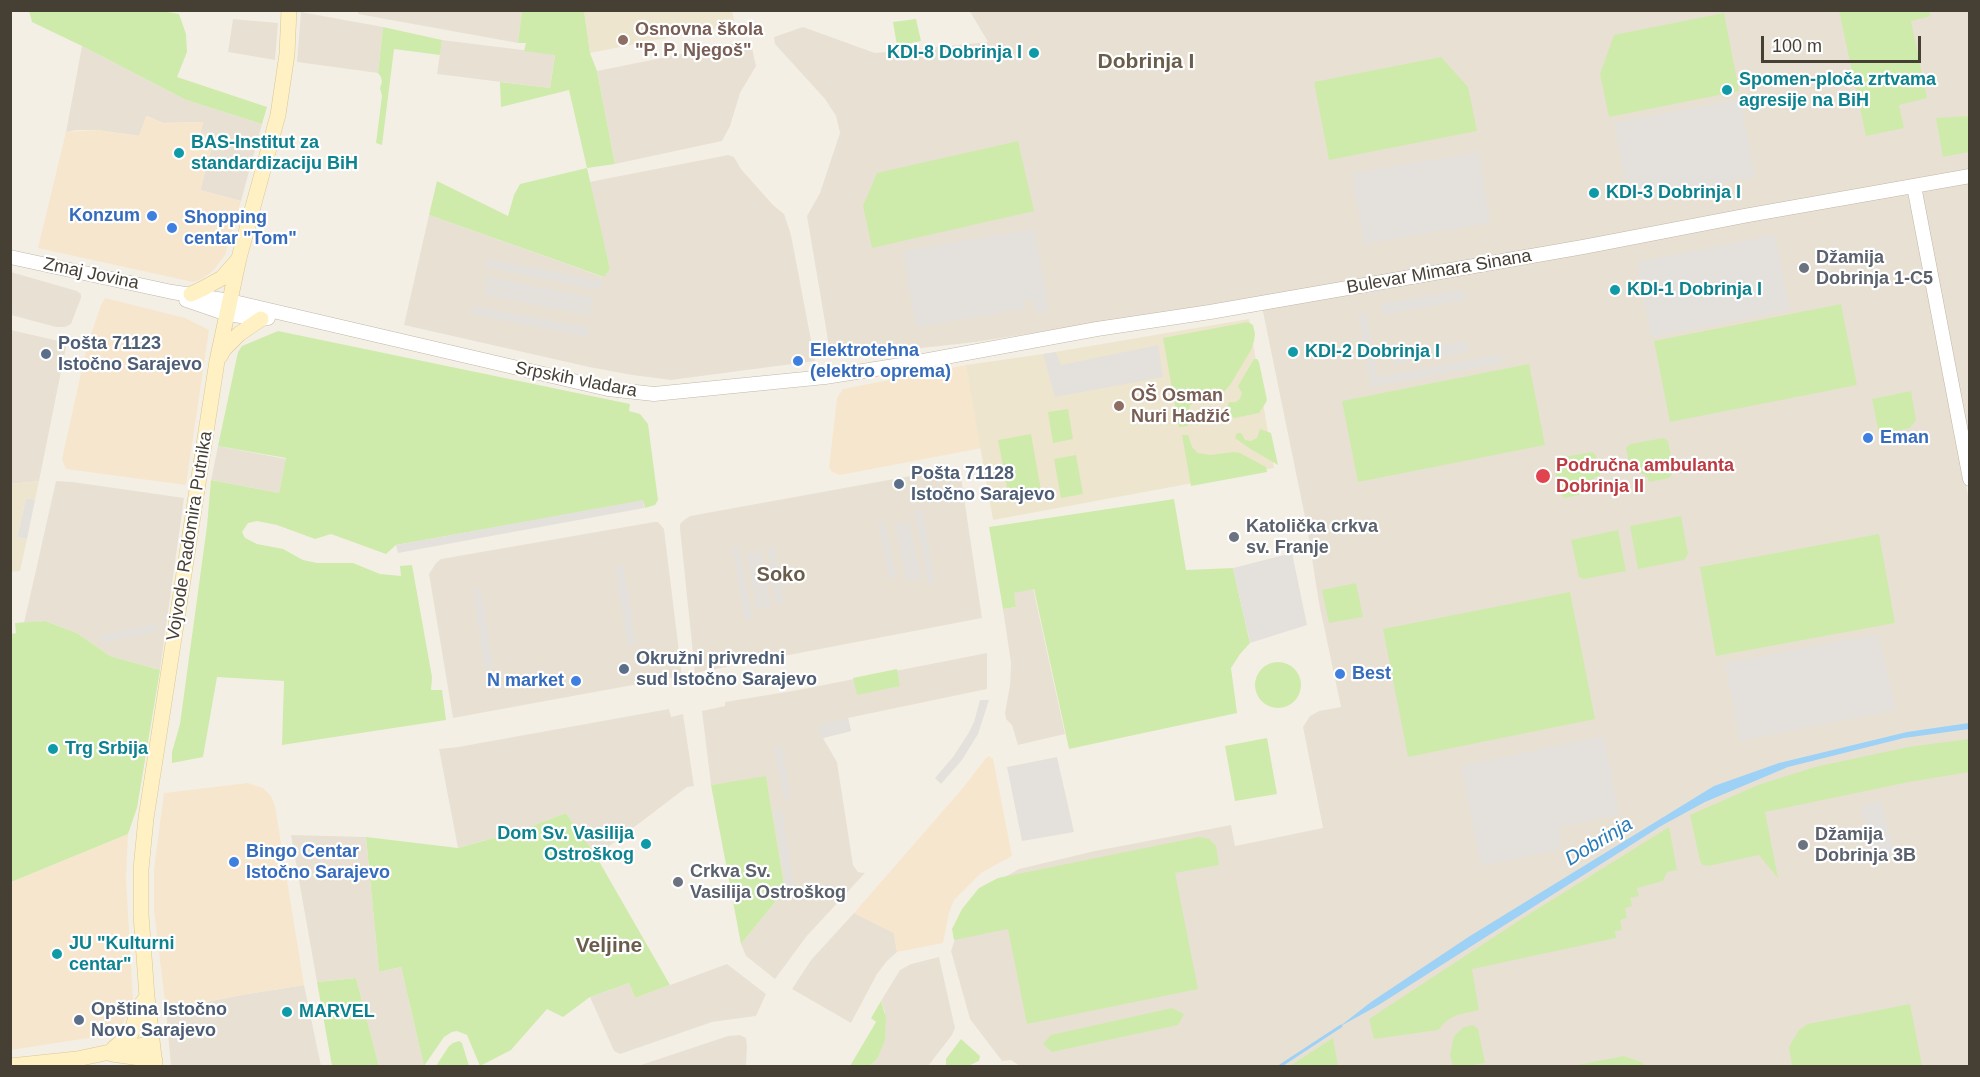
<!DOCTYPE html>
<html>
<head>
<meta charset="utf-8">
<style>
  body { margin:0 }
  #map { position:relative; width:1980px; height:1077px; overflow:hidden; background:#f4efe5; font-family:Helvetica,sans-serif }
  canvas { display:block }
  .frame { position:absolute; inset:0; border:12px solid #463f34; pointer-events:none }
  .scale { position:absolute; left:1761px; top:36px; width:160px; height:27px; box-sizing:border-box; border:3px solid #463f34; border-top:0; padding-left:8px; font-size:18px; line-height:21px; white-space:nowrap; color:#463f34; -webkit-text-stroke:4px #fff; paint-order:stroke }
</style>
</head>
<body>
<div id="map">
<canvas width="1980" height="1077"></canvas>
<div class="frame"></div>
<div class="scale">100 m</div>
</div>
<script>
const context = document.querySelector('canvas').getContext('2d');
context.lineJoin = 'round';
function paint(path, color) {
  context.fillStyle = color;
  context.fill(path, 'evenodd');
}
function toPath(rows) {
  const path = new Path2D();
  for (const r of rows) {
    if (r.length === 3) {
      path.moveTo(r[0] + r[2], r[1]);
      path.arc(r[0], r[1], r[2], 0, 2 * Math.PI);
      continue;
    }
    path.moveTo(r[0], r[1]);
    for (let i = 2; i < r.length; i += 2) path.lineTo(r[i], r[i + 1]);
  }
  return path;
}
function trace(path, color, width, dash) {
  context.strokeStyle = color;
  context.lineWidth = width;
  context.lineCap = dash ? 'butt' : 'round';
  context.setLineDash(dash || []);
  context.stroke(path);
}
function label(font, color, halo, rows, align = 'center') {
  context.font = font + ' Helvetica,sans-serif';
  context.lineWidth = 4.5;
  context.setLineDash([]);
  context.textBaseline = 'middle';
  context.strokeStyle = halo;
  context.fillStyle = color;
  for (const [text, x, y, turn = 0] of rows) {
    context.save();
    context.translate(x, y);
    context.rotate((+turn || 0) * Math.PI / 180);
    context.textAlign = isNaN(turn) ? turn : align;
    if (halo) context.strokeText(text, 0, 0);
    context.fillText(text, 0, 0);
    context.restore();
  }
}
paint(toPath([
  [358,10,522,11,518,43,358,14],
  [969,10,1969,11,1969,451,1917,216,1969,501,1969,1066,1020,1066,1011,1060,1002,1061,970,1019,951,951,965,909,989,886,1019,869,1095,851,1231,825,1235,846,1323,828,1303,727,1310,716,1319,711,1341,707,1319,603,1307,527,1260,297,976,342,831,358,807,216,820,193,840,133,836,116,825,99,775,44,774,37,803,27,875,53,988,42],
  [301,12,383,27,378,73,297,62],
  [233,19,278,23,275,60,228,52],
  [442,40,555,54,550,88,437,74],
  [741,42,747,43,752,48,756,66,740,93,730,126,722,141,615,164,597,71],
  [82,46,186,100,262,124,241,201,200,190,213,143,199,139,203,122,163,123,147,116,139,136,97,130,77,130,66,132],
  [728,155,734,157,741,169,773,205,784,214,791,235,815,361,671,380,632,375,589,367,404,325,429,215,603,277,610,269,589,182],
  [11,272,77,291,81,294,81,298,71,324,65,327,56,327,11,315],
  [11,330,63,342,66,347,39,481,11,484],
  [218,446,286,459,279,493,211,480],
  [949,469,959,473,961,477,982,618,695,673,680,529,680,524,684,520,690,516],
  [56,481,73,482,184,498,160,670,110,656,77,633,45,621,24,623],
  [654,522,658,522,664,529,682,676,453,718,429,574,436,563,441,559],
  [1033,588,1065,734,1018,745,1012,725,1006,719,1005,713,1010,685,1011,663,1003,609,1016,607,1013,593],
  [987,653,987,689,848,718,851,731,823,738,837,762,853,865,858,872,865,873,806,937,775,979,746,956,741,944,785,890,766,777,711,785,702,711,725,706,725,702,798,690],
  [669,709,671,717,683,714,694,786,687,787,596,856,566,813,519,831,458,848,439,749,458,747],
  [291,835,366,837,379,972,401,967,424,1066,379,1066,356,978,317,982],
  [854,913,894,933,897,952,887,961,877,974,851,1023,792,989,811,960],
  [939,957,955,1028,952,1035,928,1066,870,1066,877,1059,885,1012,881,1001,900,970,911,964],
  [727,964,766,994,756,1016,712,1022,620,1054,614,1051,590,997,629,983,635,998],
  [304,985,321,1066,171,1066,166,1010,241,995],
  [740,1035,746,1038,747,1046,746,1066,638,1066,728,1036]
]), '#e8e1d3');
paint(toPath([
  [146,116,163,123,203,122,199,139,213,143,200,190,241,201,225,255,213,271,200,280,193,282,38,248,66,132,97,130,139,136],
  [105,298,185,318,209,330,186,485,66,469,62,459,87,346,101,305],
  [966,365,982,448,840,475,832,472,829,468,837,398,843,389],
  [989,756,993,759,1012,856,981,873,954,900,949,913,943,943,897,952,894,933,854,913,962,789,986,758],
  [248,783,263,788,271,796,275,806,304,985,241,995,166,1010,154,910,154,869,164,793],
  [128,834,126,878,133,1001,120,1030,114,1034,11,1050,11,882]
]), '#f7e6ce');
paint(toPath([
  [584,11,732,11,734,20,728,26,590,53],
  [1249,319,1274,468,993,520,966,365,1043,354],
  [39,481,35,500,26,498,17,537,27,539,20,571,11,572,11,484]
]), '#eee5ce');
paint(toPath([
  [163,11,179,14,186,34,187,52,177,77,267,107,262,124,186,100,82,46,32,22,29,11],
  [522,11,584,11,590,53,597,71,615,164,587,168,610,269,604,277,429,215,437,181,508,216,514,195,520,184,587,168,569,90,501,107,500,82,550,88,555,55,524,51,526,43,518,43],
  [1839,11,1929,11,1931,16,1911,21,1927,98,1899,105,1904,128,1866,136],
  [1724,13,1739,91,1609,117,1600,74,1614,35],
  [916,19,921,41,897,46,893,22],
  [383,27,442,40,440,55,394,49,382,145,376,143,382,96,380,88,382,82,381,77,378,73],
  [1441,57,1468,87,1477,131,1329,160,1314,82],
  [1969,116,1969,152,1943,157,1936,118],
  [1018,141,1034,211,872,248,863,206,877,173],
  [1841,304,1857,385,1670,422,1654,341],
  [1248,322,1253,325,1255,334,1254,341,1251,350,1230,385,1223,393,1196,401,1190,405,1187,420,1188,426,1179,427,1163,338],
  [278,331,630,404,629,411,640,414,648,424,658,500,655,505,645,508,643,501,396,545,386,554,331,534,315,539,277,525,257,521,248,523,242,532,245,538,257,544,283,549,303,560,317,563,353,563,380,574,401,576,400,566,412,565,432,677,431,690,442,690,446,720,282,745,284,681,217,677,203,757,172,763,172,752,180,724,207,526,211,480,279,493,286,458,218,446,238,352,242,346],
  [1254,359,1257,359,1259,362,1267,400,1265,404,1259,413,1234,418,1228,412,1228,404,1229,402,1236,402,1240,399,1242,393,1238,386],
  [1529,364,1545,445,1358,482,1342,401],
  [1911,391,1916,420,1910,428,1879,434,1872,399],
  [1068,409,1073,439,1053,443,1048,412],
  [1260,429,1271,433,1278,465,1249,448,1235,438,1237,433,1241,433,1245,440,1251,441,1257,438],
  [1031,434,1042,496,1010,502,998,440],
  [1182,435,1188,435,1192,447,1198,453,1210,455,1234,452,1240,453,1266,467,1267,472,1191,486],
  [1663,438,1668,441,1674,472,1669,478,1649,482,1648,478,1633,467,1630,467,1626,448,1630,444],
  [1592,452,1596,455,1600,476,1595,477,1588,488,1588,493,1565,498,1560,494,1554,464,1558,458],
  [1076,455,1083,494,1061,498,1054,459],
  [1174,499,1186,570,1233,568,1250,643,1240,654,1231,668,1237,713,1069,749,1034,589,1014,593,1016,607,1003,609,989,527],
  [1681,516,1688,554,1684,560,1638,569,1630,526],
  [1618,530,1626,571,1584,579,1579,577,1571,540],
  [1879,534,1895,623,1716,656,1700,567],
  [1356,583,1363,617,1329,623,1322,590],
  [1570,592,1595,719,1408,757,1383,629],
  [45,621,77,633,110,656,160,670,137,808,128,834,11,882,11,634,16,633,15,623],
  [1278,685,23],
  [897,669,900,686,857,695,853,678],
  [1267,738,1277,794,1235,801,1225,746],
  [1969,739,1969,772,1909,782,1765,812,1778,878,1759,855,1708,866,1703,865,1700,861,1690,815,1758,785,1815,767,1908,747],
  [766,776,785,890,741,944,711,785],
  [566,813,596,856,670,985,635,998,629,983,590,997,563,1017,547,1009,511,1050,480,1066,467,1035,457,1031,452,1032,444,1037,424,1066,401,967,379,972,366,837,458,848,519,831],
  [1669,827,1677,870,1667,872,1663,881,1637,888,1639,896,1630,898,1632,906,1625,908,1627,918,1620,920,1622,930,1615,931,1616,938,1472,969,1479,1010,1457,1015,1446,1021,1438,1030,1374,1039,1369,1019,1523,918],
  [1199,837,1209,839,1216,846,1219,865,1175,873,1198,989,1027,1024,1008,929,954,940,952,929,962,909,979,888,998,878],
  [356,978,379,1066,332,1066,317,982],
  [881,1001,886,1017,885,1040,877,1059,870,1066,850,1066,876,1022,871,1018],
  [1910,1004,1922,1066,1792,1066,1789,1047,1799,1030,1808,1024],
  [1172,1008,1184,1014,1178,1025,1052,1052,1043,1044,1051,1035],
  [1473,1025,1478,1029,1485,1063,1466,1066,1453,1066,1450,1055,1454,1036,1464,1027],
  [1333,1038,1338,1066,1290,1066],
  [961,1039,980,1056,979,1061,968,1066,946,1066,946,1059],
  [459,1041,462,1043,469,1066,436,1066,449,1046,453,1043],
  [1624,1056,1641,1062,1646,1066,1572,1066]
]), '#ceebab');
paint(toPath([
  [1740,99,1755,177,1629,201,1614,123],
  [1479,152,1490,223,1364,244,1352,173],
  [1035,229,1049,312,1036,314,1033,300,1024,302,1024,309,916,327,903,251],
  [1775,235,1790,310,1651,337,1637,262],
  [486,259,603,281,601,290,485,267],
  [487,277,593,298,592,306,485,285],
  [485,286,591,307,590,315,484,294],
  [1464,289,1466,300,1383,315,1381,304],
  [473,306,590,328,588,337,471,314],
  [1366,313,1378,377,1501,354,1502,363,1371,387,1358,314],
  [1466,341,1468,352,1394,365,1392,354],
  [1158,345,1163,377,1055,397,1043,354,1056,352,1061,365],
  [26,498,35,500,27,539,17,537],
  [643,500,644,508,398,553,396,545],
  [922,510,935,582,928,584,915,511],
  [884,521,896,577,889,579,878,522],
  [909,522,921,578,914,580,903,523],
  [902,523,913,580,907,581,895,524],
  [739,546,752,618,745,620,732,548],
  [774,547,784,604,777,605,767,548],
  [761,550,771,607,765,608,755,551],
  [754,552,764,608,757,610,747,553],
  [1292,553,1307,625,1250,643,1233,568],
  [623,565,636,644,628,645,615,567],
  [481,589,493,667,485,669,473,590],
  [156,624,157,631,102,643,100,636],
  [1878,634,1896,710,1740,741,1725,663],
  [980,700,989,700,978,734,962,760,941,784,935,778,953,757,968,734,974,722],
  [848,718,851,731,823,738,817,731,824,724],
  [1604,736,1619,815,1558,827,1562,849,1481,866,1461,766],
  [782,746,791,798,784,799,774,747],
  [1057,757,1074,832,1022,841,1007,767],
  [1882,801,1894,854,1872,859,1861,806],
  [782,809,794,891,787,892,774,810]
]), '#e4e1dd');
paint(toPath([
  [1969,723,1969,729,1904,738,1788,767,1705,802,1661,826,1377,1006,1339,1027,1371,1002,1470,936,1714,786,1779,763,1907,732]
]), '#9dd1f5');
trace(toPath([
  [1280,1066,1341,1026]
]), '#9dd1f5', 3);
const tertiary = toPath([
  [1914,186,1970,479],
  [10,257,172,292,230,301,608,389,654,394,825,377,907,364,1097,329,1210,312,1583,247,1749,215,1970,176],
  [186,300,227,314,261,319,268,318]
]);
const secondary = toPath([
  [191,294,202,289,222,278,237,261],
  [220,356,224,349,239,334,261,319],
  [114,1048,131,1034,139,1007,147,997],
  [112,1054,155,1060],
  [10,1066,77,1059,152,1043],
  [155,1066,147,997,141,915,141,869,146,818,217,361,239,258,278,115,287,54,289,10]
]);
trace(tertiary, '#c0b7a7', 15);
trace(secondary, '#dac793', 16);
trace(tertiary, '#fff', 14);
trace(secondary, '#fff1c3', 15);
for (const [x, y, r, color] of [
  [623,40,6,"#8d6e63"],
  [1034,53,6,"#0f9aa8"],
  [1727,90,6,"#0f9aa8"],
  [179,153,6,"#0f9aa8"],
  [1594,193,6,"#0f9aa8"],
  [152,216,6,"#3f7fe0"],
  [172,228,6,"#3f7fe0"],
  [1804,268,6,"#6b7280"],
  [1615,290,6,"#0f9aa8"],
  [1293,352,6,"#0f9aa8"],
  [46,354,6,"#5c6f8a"],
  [798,361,6,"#3f7fe0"],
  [1119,406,6,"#8d6e63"],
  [1868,438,6,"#3f7fe0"],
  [1543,476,8,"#e0444e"],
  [899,484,6,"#5c6f8a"],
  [1234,537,6,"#6b7280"],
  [624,669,6,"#5c6f8a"],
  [1340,674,6,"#3f7fe0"],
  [576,681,6,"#3f7fe0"],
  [53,749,6,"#0f9aa8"],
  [646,844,6,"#0f9aa8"],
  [1803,845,6,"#6b7280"],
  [234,862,6,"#3f7fe0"],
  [678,882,6,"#6b7280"],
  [57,954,6,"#0f9aa8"],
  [287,1012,6,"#0f9aa8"],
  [79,1020,6,"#5c6f8a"]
]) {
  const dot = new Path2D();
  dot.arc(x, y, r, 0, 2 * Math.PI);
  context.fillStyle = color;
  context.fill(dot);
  trace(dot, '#fff', 2);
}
label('bold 18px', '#785e54', '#fff', [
  ["Osnovna škola",635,30],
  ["\"P. P. Njegoš\"",635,51],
  ["OŠ Osman",1131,396],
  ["Nuri Hadžić",1131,417]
], 'left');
label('bold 18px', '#0d838f', '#fff', [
  ["KDI-8 Dobrinja I",1022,53,"right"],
  ["Spomen-ploča zrtvama",1739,80],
  ["agresije na BiH",1739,101],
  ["BAS-Institut za",191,143],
  ["standardizaciju BiH",191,164],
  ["KDI-3 Dobrinja I",1606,193],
  ["KDI-1 Dobrinja I",1627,290],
  ["KDI-2 Dobrinja I",1305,352],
  ["Trg Srbija",65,749],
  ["Dom Sv. Vasilija",634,834,"right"],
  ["Ostroškog",634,855,"right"],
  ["JU \"Kulturni",69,944],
  ["centar\"",69,965],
  ["MARVEL",299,1012]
], 'left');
label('bold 18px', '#366cbe', '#fff', [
  ["Konzum",140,216,"right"],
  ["Shopping",184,218],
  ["centar \"Tom\"",184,239],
  ["Elektrotehna",810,351],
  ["(elektro oprema)",810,372],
  ["Eman",1880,438],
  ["Best",1352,674],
  ["N market",564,681,"right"],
  ["Bingo Centar",246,852],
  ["Istočno Sarajevo",246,873]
], 'left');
label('bold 18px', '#5b616d', '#fff', [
  ["Džamija",1816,258],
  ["Dobrinja 1-C5",1816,279],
  ["Katolička crkva",1246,527],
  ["sv. Franje",1246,548],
  ["Džamija",1815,835],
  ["Dobrinja 3B",1815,856],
  ["Crkva Sv.",690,872],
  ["Vasilija Ostroškog",690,893]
], 'left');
label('18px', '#463f34', '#fff', [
  ["Bulevar Mimara Sinana",1439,272,-10],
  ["Zmaj Jovina",91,274,12],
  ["Srpskih vladara",576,380,11],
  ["Vojvode Radomira Putnika",190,536,-81]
]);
label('bold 18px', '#4e5e75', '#fff', [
  ["Pošta 71123",58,344],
  ["Istočno Sarajevo",58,365],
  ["Pošta 71128",911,474],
  ["Istočno Sarajevo",911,495],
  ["Okružni privredni",636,659],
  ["sud Istočno Sarajevo",636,680],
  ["Opština Istočno",91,1010],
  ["Novo Sarajevo",91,1031]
], 'left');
label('bold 18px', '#be3a42', '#fff', [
  ["Područna ambulanta",1556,466],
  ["Dobrinja II",1556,487]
], 'left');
label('bold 20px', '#6a5d4b', '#fff', [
  ["Soko",781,575]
]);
label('italic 20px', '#277bb9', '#fff', [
  ["Dobrinja",1599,842,-31]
]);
label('bold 21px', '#6a5d4b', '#fff', [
  ["Dobrinja I",1146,62],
  ["Veljine",609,946]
]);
</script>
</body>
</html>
